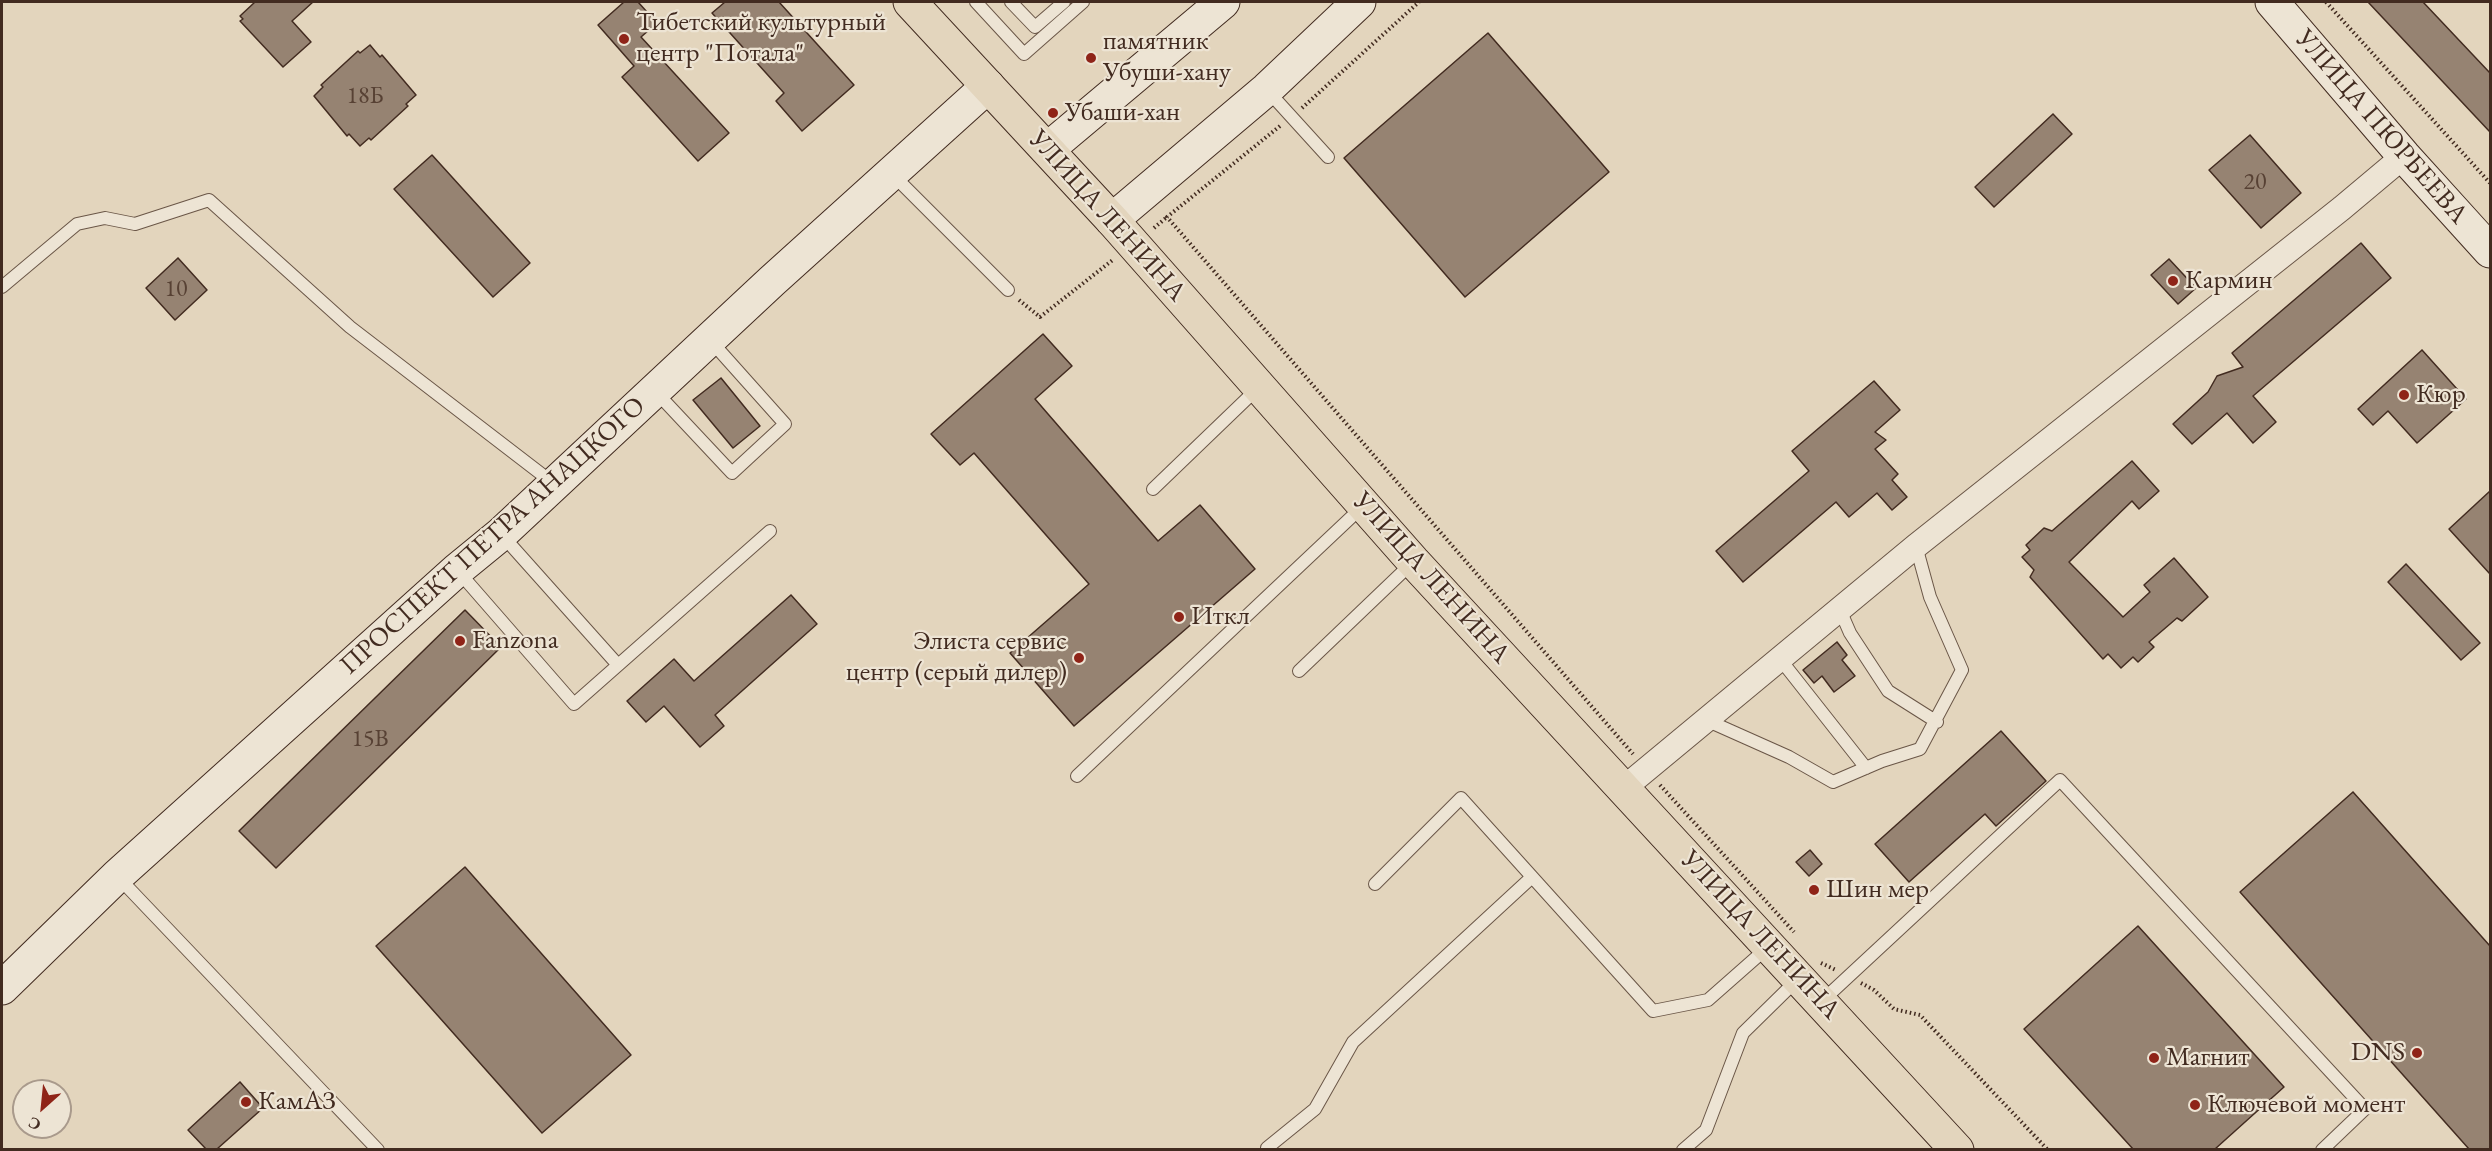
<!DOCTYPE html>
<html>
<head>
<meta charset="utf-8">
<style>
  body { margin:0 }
  #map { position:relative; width:2492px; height:1151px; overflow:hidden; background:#e3d5bd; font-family:"EB Garamond",serif }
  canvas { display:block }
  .frame { position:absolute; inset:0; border:3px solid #422b20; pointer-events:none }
  .north { position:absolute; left:12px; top:1079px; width:60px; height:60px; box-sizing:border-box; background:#ede4d4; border:2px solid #a99a8c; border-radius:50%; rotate:207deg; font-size:16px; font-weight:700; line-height:24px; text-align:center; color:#422b20 }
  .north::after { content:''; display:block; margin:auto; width:21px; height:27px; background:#8f2418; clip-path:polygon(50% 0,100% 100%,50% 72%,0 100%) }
</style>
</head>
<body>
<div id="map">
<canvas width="2492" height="1151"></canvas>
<div class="frame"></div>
<div class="north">С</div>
</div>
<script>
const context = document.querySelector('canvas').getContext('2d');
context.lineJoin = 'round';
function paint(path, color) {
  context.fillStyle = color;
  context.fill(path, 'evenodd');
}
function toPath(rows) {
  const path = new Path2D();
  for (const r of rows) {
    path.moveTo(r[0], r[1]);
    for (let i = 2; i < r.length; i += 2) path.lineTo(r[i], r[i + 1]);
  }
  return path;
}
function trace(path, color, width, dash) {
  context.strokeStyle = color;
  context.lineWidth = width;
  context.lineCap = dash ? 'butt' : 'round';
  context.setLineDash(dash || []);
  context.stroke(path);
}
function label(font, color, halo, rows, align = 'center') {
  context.font = font + ' "EB Garamond",serif';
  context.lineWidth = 4.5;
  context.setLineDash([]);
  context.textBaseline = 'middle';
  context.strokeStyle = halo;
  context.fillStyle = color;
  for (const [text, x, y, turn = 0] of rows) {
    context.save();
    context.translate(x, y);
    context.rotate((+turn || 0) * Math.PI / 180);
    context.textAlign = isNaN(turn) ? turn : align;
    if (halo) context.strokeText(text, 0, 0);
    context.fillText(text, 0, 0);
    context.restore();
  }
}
const building = toPath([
  [255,2,313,2,292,21,311,42,283,67,240,21,243,19,240,16,255,2],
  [624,2,638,2,657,23,641,37,729,133,698,161,622,77,634,66,598,25,624,2],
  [725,2,779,2,854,85,802,131,776,101,784,93,712,13,725,2],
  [2368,2,2423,2,2490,73,2490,132,2368,2],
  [1488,33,1609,172,1465,297,1344,158,1488,33],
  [370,45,380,57,382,55,416,95,406,104,408,106,371,140,369,138,360,146,349,134,347,136,314,96,323,87,321,85,358,51,360,53,370,45],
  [2053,114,2072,134,1994,207,1975,187,2053,114],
  [2250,135,2301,193,2261,228,2209,170,2250,135],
  [432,155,530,263,493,297,394,189,432,155],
  [2361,243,2391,278,2253,396,2276,422,2253,443,2227,413,2192,444,2173,424,2208,392,2217,376,2243,367,2232,353,2361,243],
  [178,258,207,290,175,320,146,288,178,258],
  [2169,259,2196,288,2178,304,2151,275,2169,259],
  [1043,334,1072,366,1035,399,1158,541,1200,505,1255,569,1074,726,1010,653,1089,584,974,453,960,465,931,434,1043,334],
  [2422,350,2466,399,2417,443,2388,411,2373,425,2358,409,2422,350],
  [721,378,760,426,733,448,693,400,721,378],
  [1874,381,1900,410,1875,432,1886,440,1875,449,1898,474,1892,480,1907,497,1892,510,1877,493,1849,517,1836,502,1743,582,1716,551,1809,471,1792,451,1874,381],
  [2132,461,2159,491,2139,509,2132,501,2069,562,2123,617,2150,592,2144,585,2174,558,2208,597,2182,621,2177,618,2149,642,2154,647,2138,662,2133,657,2121,668,2108,654,2103,659,2030,577,2034,570,2022,557,2030,550,2026,545,2044,528,2052,531,2132,461],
  [2490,491,2490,574,2449,529,2490,491],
  [2406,564,2480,643,2461,660,2388,582,2406,564],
  [791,595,817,624,715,715,724,726,700,747,664,706,646,722,627,701,674,659,694,681,791,595],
  [465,610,501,647,276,868,239,831,465,610],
  [1837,642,1847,655,1842,660,1855,676,1834,692,1822,676,1814,683,1803,670,1837,642],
  [2001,731,2046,781,1996,826,1985,814,1909,882,1875,844,2001,731],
  [2353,792,2490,946,2490,1149,2469,1149,2240,892,2353,792],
  [1810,850,1822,864,1809,876,1796,862,1810,850],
  [465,867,631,1055,542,1133,376,946,465,867],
  [2138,926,2284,1087,2215,1149,2133,1149,2024,1029,2138,926],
  [240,1082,263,1108,217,1149,206,1149,188,1130,240,1082]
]);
paint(building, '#968372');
trace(building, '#422b20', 1.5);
const lane = toPath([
  [976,2,1024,54,1083,2],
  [1011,2,1035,27,1064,2],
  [1268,91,1328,157],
  [892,174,1008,290],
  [2,287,77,224,105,218,135,224,209,200,350,327,553,483],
  [656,392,732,473,785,424,710,340],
  [1153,489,1258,388],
  [501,534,618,665],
  [458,571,574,704,770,531],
  [1840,610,1850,633,1888,691,1937,722],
  [1780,659,1866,768],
  [1299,671,1413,562],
  [1706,720,1789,757,1833,782,1882,761,1920,749,1962,670,1930,597,1916,546],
  [1077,776,1362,507],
  [118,877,378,1150],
  [1375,884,1461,798,1653,1011,1708,1000,1767,948],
  [1822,1001,2060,780,2365,1109,2322,1150],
  [1267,1148,1315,1109,1353,1042,1532,877],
  [1683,1150,1706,1130,1743,1033,1797,980]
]);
const street = toPath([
  [1624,788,1916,546,2342,208,2404,156]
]);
const secondary = toPath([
  [2272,2,2404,156,2490,251],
  [1048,149,1223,2],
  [1112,220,1267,89,1359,2],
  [2,988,117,876,457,570,501,534,772,281,988,86]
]);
const primary = toPath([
  [910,2,1112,220,1413,561,1957,1150]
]);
trace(lane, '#6a5647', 14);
trace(street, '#6a5647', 26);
trace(secondary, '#422b20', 35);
trace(primary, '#422b20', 35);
trace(toPath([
  [2326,2,2490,183],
  [1302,108,1419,2],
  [1280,126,1167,217,1633,754],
  [1154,228,1167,217],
  [1019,300,1040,317,1114,259],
  [1660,785,1794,932],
  [1821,963,1836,970],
  [1861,983,1874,990,1894,1009,1920,1015,2048,1150]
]), '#422b20', 4, [1.5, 3]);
trace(lane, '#ede4d4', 12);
trace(street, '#ede4d4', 24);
trace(secondary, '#ede4d4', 33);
trace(primary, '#e3d5bd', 33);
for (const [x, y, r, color] of [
  [624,39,6,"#8f2418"],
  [1091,58,6,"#8f2418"],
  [1053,113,6,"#8f2418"],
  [2173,281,6,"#8f2418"],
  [2404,395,6,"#8f2418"],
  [1179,617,6,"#8f2418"],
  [460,641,6,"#8f2418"],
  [1079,658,6,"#8f2418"],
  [1814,890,6,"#8f2418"],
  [2417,1053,6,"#8f2418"],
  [2154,1058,6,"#8f2418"],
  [246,1102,6,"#8f2418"],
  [2195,1105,6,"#8f2418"]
]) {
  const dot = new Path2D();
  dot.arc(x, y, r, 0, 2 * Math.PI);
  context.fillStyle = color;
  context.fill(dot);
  trace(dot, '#ede4d4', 2);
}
label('24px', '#574134', null, [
  ["18Б",365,96],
  ["20",2255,182],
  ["10",176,289],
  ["15В",370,739]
]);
label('27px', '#422b20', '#ede4d4', [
  ["Тибетский культурный",636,23],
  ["центр \"Потала\"",636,54],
  ["памятник",1103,42],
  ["Убуши-хану",1103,73],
  ["Убаши-хан",1065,113],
  ["Кармин",2185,281],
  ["Кюр",2416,395],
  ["Иткл",1191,617],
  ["Fanzona",472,641],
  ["Элиста сервис",1067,642,"right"],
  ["центр (серый дилер)",1067,673,"right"],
  ["Шин мер",1826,890],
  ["DNS",2405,1053,"right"],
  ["Магнит",2166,1058],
  ["КамАЗ",258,1102],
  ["Ключевой момент",2207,1105]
], 'left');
label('27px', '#422b20', '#ede4d4', [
  ["УЛИЦА ПЮРБЕЕВА",2381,127,49],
  ["УЛИЦА ЛЕНИНА",1107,216,48],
  ["ПРОСПЕКТ ПЕТРА АНАЦКОГО",493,536,-42],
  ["УЛИЦА ЛЕНИНА",1431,578,48],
  ["УЛИЦА ЛЕНИНА",1760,935,47]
]);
</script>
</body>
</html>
